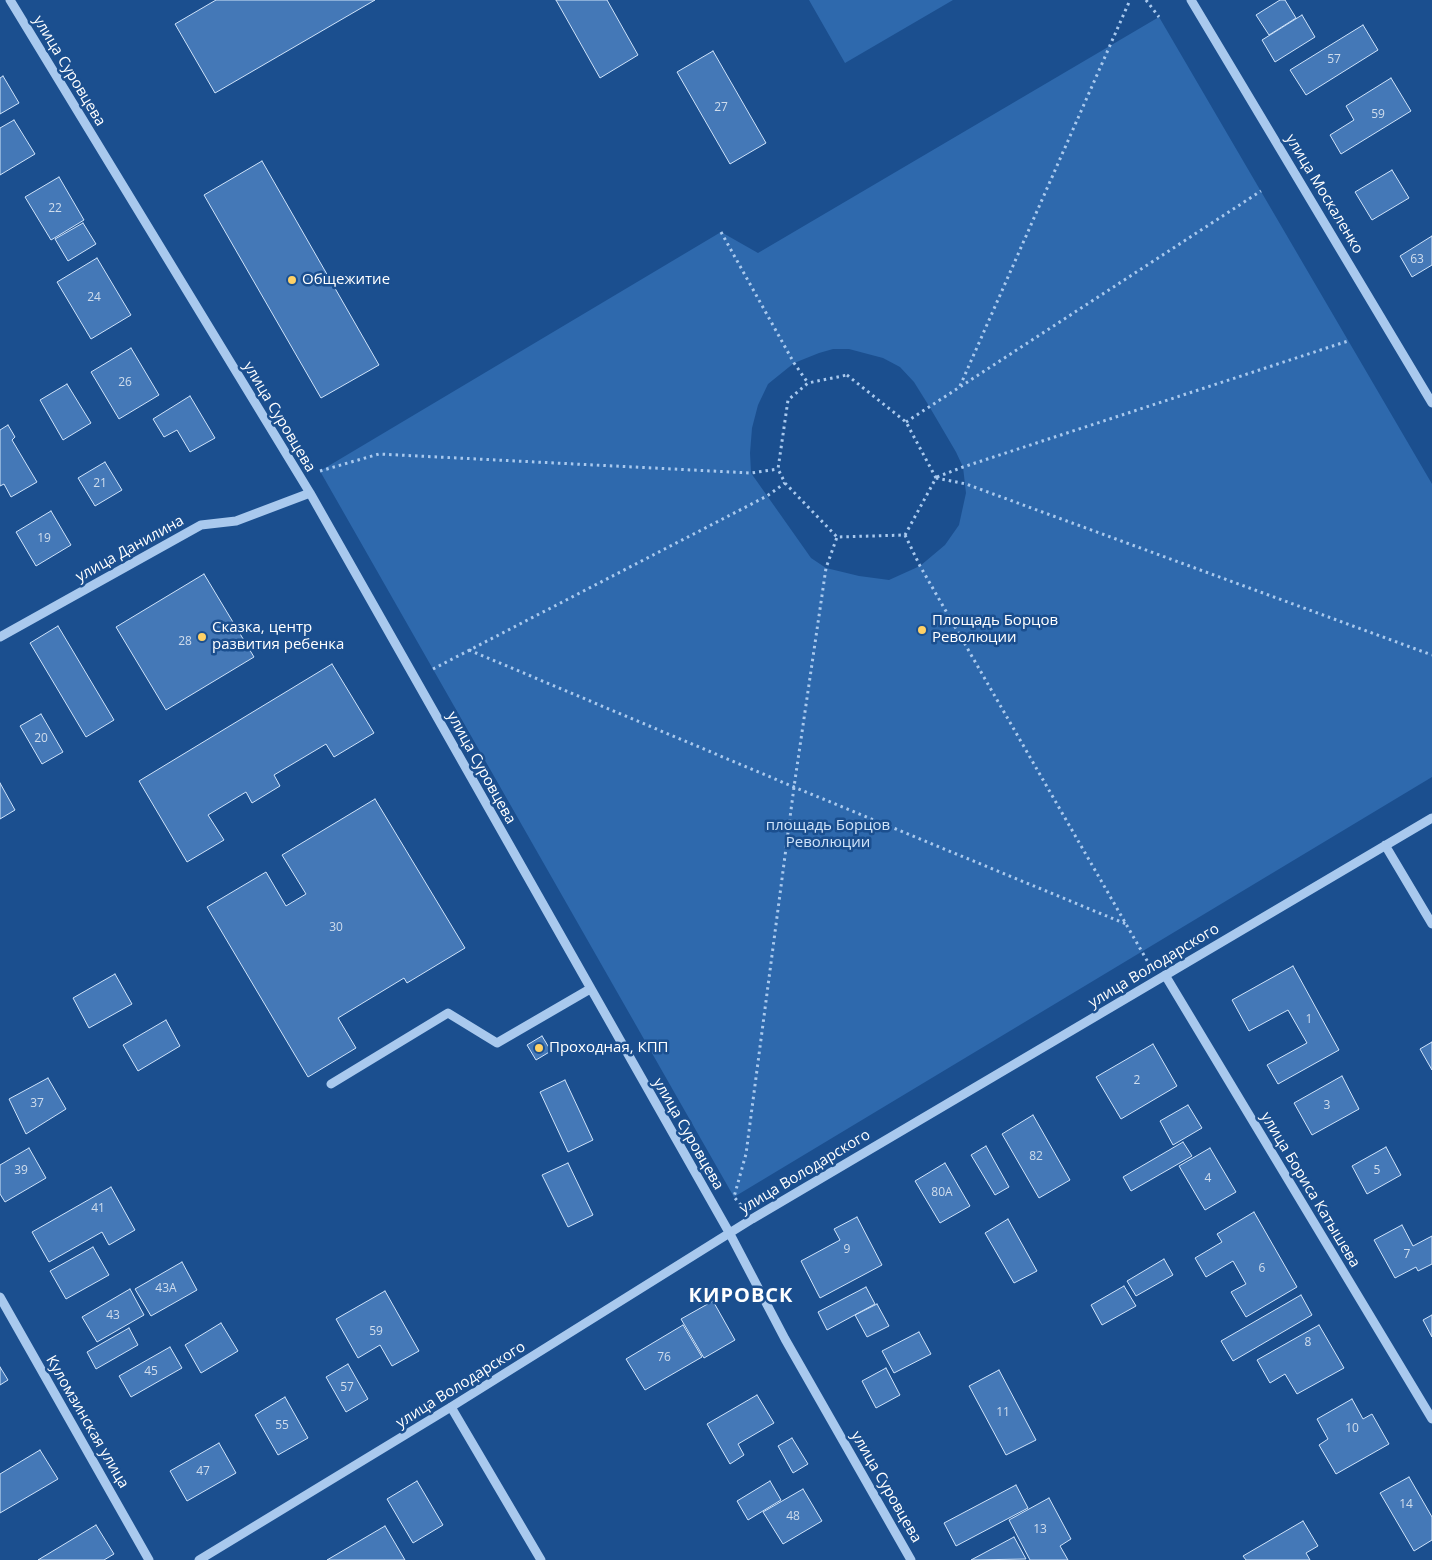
<!DOCTYPE html>
<html>
<head>
<meta charset="utf-8">
<style>
  body { margin:0 }
  canvas { display:block; background:#1b4f8f }
</style>
</head>
<body>
<canvas width="1432" height="1560"></canvas>
<script>
const context = document.querySelector('canvas').getContext('2d');
context.lineJoin = 'round';
function paint(path, color) {
  context.fillStyle = color;
  context.fill(path, 'evenodd');
}
function toPath(rows) {
  const path = new Path2D();
  for (const r of rows) {
    path.moveTo(r[0], r[1]);
    for (let i = 2; i < r.length; i += 2) path.lineTo(r[i], r[i + 1]);
  }
  return path;
}
function trace(path, color, width, dash) {
  context.strokeStyle = color;
  context.lineWidth = width;
  context.lineCap = dash ? 'butt' : 'round';
  context.setLineDash(dash || []);
  context.stroke(path);
}
function label(font, color, halo, rows, align = 'center') {
  context.font = font + ' "Open Sans",sans-serif';
  context.lineWidth = 5;
  context.setLineDash([]);
  context.textBaseline = 'middle';
  context.strokeStyle = halo;
  context.fillStyle = color;
  for (const [text, x, y, turn = 0] of rows) {
    context.save();
    context.translate(x, y);
    context.rotate((+turn || 0) * Math.PI / 180);
    context.textAlign = isNaN(turn) ? turn : align;
    if (halo) context.strokeText(text, 0, 0);
    context.fillText(text, 0, 0);
    context.restore();
  }
}
paint(toPath([
  [809,0,953,0,845,63],
  [1159,17,1432,484,1432,777,734,1197,320,471,721,232,758,253],
  [833,349,849,349,883,358,900,367,914,382,929,406,956,452,963,467,966,493,959,525,945,545,920,566,889,580,859,576,826,568,811,558,751,473,750,453,752,428,758,405,768,384,794,363,819,353]
]), '#2e69ad');
const building = toPath([
  [216,0,375,0,215,93,175,24,216,0],
  [556,0,607,0,638,55,600,78,556,0],
  [1280,0,1285,0,1296,18,1269,35,1256,15,1280,0],
  [1302,15,1315,37,1275,62,1262,40,1302,15],
  [1363,25,1378,50,1306,95,1290,70,1363,25],
  [713,51,766,143,730,164,677,72,713,51],
  [3,76,19,103,0,114,0,78,3,76],
  [1391,78,1411,111,1341,154,1330,135,1354,120,1346,106,1391,78],
  [14,120,35,154,0,175,0,128,14,120],
  [262,161,379,365,321,398,204,195,262,161],
  [1392,170,1409,198,1372,220,1355,192,1392,170],
  [59,177,84,220,51,240,25,197,59,177],
  [83,223,96,244,68,261,55,239,83,223],
  [1432,236,1432,265,1412,277,1400,256,1432,236],
  [97,258,131,315,91,339,57,282,97,258],
  [131,348,159,395,119,419,91,372,131,348],
  [67,384,91,423,63,440,40,400,67,384],
  [190,396,215,438,190,452,177,430,164,437,153,419,190,396],
  [8,425,15,437,12,440,37,482,11,497,4,484,0,486,0,430,8,425],
  [105,462,122,490,95,506,78,478,105,462],
  [51,511,71,545,36,566,16,532,51,511],
  [204,574,254,657,166,710,116,627,204,574],
  [58,626,114,720,86,737,30,643,58,626],
  [332,664,374,733,334,757,326,744,274,775,280,786,252,803,246,792,208,815,224,840,187,862,139,781,332,664],
  [41,714,63,752,42,764,20,726,41,714],
  [0,783,15,810,0,819,0,783],
  [375,799,465,948,407,983,404,978,338,1018,356,1048,308,1077,207,907,266,872,286,906,306,894,282,855,375,799],
  [1293,966,1339,1050,1278,1084,1267,1065,1307,1043,1288,1010,1249,1031,1232,1000,1293,966],
  [115,974,132,1004,89,1028,73,998,115,974],
  [166,1020,180,1046,138,1071,123,1045,166,1020],
  [542,1036,551,1051,536,1060,527,1045,542,1036],
  [1432,1042,1432,1070,1420,1049,1432,1042],
  [1153,1044,1177,1086,1121,1119,1096,1077,1153,1044],
  [1342,1076,1359,1109,1312,1135,1294,1103,1342,1076],
  [48,1078,66,1109,26,1134,9,1099,48,1078],
  [565,1080,593,1140,568,1152,540,1092,565,1080],
  [1188,1105,1202,1128,1173,1145,1160,1121,1188,1105],
  [1033,1115,1070,1180,1039,1198,1002,1134,1033,1115],
  [1183,1142,1192,1156,1131,1191,1123,1177,1183,1142],
  [986,1146,1009,1187,995,1195,971,1155,986,1146],
  [1386,1147,1401,1175,1367,1194,1352,1166,1386,1147],
  [29,1148,46,1178,5,1202,0,1194,0,1165,29,1148],
  [1210,1148,1236,1192,1205,1210,1179,1166,1210,1148],
  [568,1163,593,1215,568,1227,542,1175,568,1163],
  [945,1163,970,1206,940,1223,915,1181,945,1163],
  [111,1187,135,1230,109,1245,102,1232,49,1262,32,1232,111,1187],
  [1254,1212,1297,1287,1246,1317,1231,1292,1246,1284,1233,1261,1206,1277,1195,1258,1222,1242,1217,1234,1254,1212],
  [857,1217,882,1265,820,1298,801,1261,840,1240,834,1229,857,1217],
  [1008,1219,1037,1271,1014,1283,985,1233,1008,1219],
  [1402,1225,1413,1246,1432,1236,1432,1264,1418,1271,1416,1267,1395,1278,1374,1240,1402,1225],
  [93,1247,109,1275,66,1299,50,1271,93,1247],
  [1164,1259,1173,1275,1136,1296,1127,1281,1164,1259],
  [182,1262,197,1290,151,1316,135,1289,182,1262],
  [1124,1286,1136,1306,1102,1325,1091,1305,1124,1286],
  [866,1287,875,1304,827,1330,818,1312,866,1287],
  [130,1289,144,1315,97,1342,82,1317,130,1289],
  [385,1291,419,1351,392,1366,380,1345,358,1358,336,1319,385,1291],
  [1301,1295,1312,1315,1233,1361,1221,1341,1301,1295],
  [713,1301,735,1340,704,1358,681,1319,713,1301],
  [877,1304,889,1326,867,1337,855,1315,877,1304],
  [1432,1315,1432,1337,1423,1320,1432,1315],
  [221,1323,238,1351,201,1373,185,1345,221,1323],
  [683,1325,702,1357,645,1390,626,1359,683,1325],
  [1319,1325,1344,1368,1297,1394,1285,1374,1270,1383,1257,1360,1319,1325],
  [129,1328,138,1345,96,1369,87,1352,129,1328],
  [919,1332,931,1354,894,1373,882,1351,919,1332],
  [170,1347,182,1368,131,1397,119,1376,170,1347],
  [348,1364,368,1399,346,1412,326,1377,348,1364],
  [0,1367,8,1380,0,1385,0,1367],
  [886,1368,900,1395,876,1408,862,1381,886,1368],
  [999,1370,1036,1440,1006,1455,969,1386,999,1370],
  [757,1395,774,1423,738,1444,744,1455,730,1464,707,1424,757,1395],
  [285,1397,308,1438,278,1455,255,1415,285,1397],
  [1352,1399,1363,1419,1372,1414,1389,1444,1336,1474,1319,1445,1328,1439,1317,1419,1352,1399],
  [792,1438,808,1464,793,1473,778,1446,792,1438],
  [219,1443,236,1473,187,1501,170,1471,219,1443],
  [40,1450,58,1479,0,1513,0,1474,40,1450],
  [1409,1477,1432,1517,1432,1540,1414,1551,1380,1493,1409,1477],
  [417,1481,443,1525,413,1543,387,1499,417,1481],
  [770,1481,781,1500,748,1520,737,1501,770,1481],
  [1016,1485,1028,1508,956,1546,944,1523,1016,1485],
  [803,1489,822,1521,783,1544,763,1512,803,1489],
  [1049,1498,1071,1539,1060,1546,1068,1560,1030,1560,1009,1520,1049,1498],
  [1303,1521,1318,1546,1306,1553,1310,1560,1246,1560,1243,1556,1303,1521],
  [96,1525,114,1554,104,1560,38,1560,96,1525],
  [385,1526,405,1560,327,1560,385,1526],
  [1014,1537,1026,1559,971,1560,1014,1537]
]);
paint(building, '#4478b7');
trace(building, '#cfe3fa', 1);
trace(toPath([
  [1146,0,1159,17],
  [721,232,794,363,808,383],
  [847,375,906,422,936,478,905,535,837,537,785,483,778,469,788,400,808,383,847,375],
  [960,386,1130,0],
  [906,422,1261,191],
  [320,471,379,454,751,473,778,469],
  [937,477,963,467,1348,341],
  [936,478,966,484,1432,655],
  [905,535,920,566,1149,964],
  [469,650,794,787,1126,924],
  [433,669,767,496,785,483],
  [741,1205,734,1197,746,1154,794,787,826,568,837,537]
]), '#a9c9ee', 3, [2.5, 4]);
trace(toPath([
  [10,0,310,493,730,1234,785,1339,911,1560],
  [1191,0,1432,403],
  [0,637,201,525,236,521,310,493],
  [1385,845,1432,924],
  [1165,975,1432,1419],
  [331,1084,448,1013,497,1043,590,989],
  [0,1297,149,1560],
  [451,1407,541,1560],
  [199,1560,451,1407,752,1219,1432,818]
]), '#a9c9ee', 9);
for (const [x, y, r, color] of [
  [292,280,5,"#ffd166"],
  [922,630,5,"#ffd166"],
  [202,637,5,"#ffd166"],
  [539,1048,5,"#ffd166"]
]) {
  const dot = new Path2D();
  dot.arc(x, y, r, 0, 2 * Math.PI);
  context.fillStyle = color;
  context.fill(dot);
  trace(dot, '#1b4f8f', 2);
}
label('12px', '#d0dded', null, [
  ["57",1334,60],
  ["27",721,108],
  ["59",1378,115],
  ["22",55,209],
  ["63",1417,260],
  ["24",94,298],
  ["26",125,383],
  ["21",100,484],
  ["19",44,539],
  ["28",185,642],
  ["20",41,739],
  ["30",336,928],
  ["1",1309,1020],
  ["2",1137,1081],
  ["37",37,1104],
  ["3",1327,1106],
  ["82",1036,1157],
  ["39",21,1171],
  ["5",1377,1171],
  ["4",1208,1179],
  ["80А",942,1193],
  ["41",98,1209],
  ["9",847,1250],
  ["7",1407,1255],
  ["6",1262,1269],
  ["43А",166,1289],
  ["43",113,1316],
  ["59",376,1332],
  ["8",1308,1343],
  ["76",664,1358],
  ["45",151,1372],
  ["57",347,1388],
  ["11",1003,1413],
  ["55",282,1426],
  ["10",1352,1429],
  ["47",203,1472],
  ["14",1406,1505],
  ["48",793,1517],
  ["13",1040,1530]
]);
label('15px', '#fff', '#1b4f8f', [
  ["улица Суровцева",69,71,59],
  ["улица Москаленко",1324,194,59],
  ["улица Суровцева",279,417,59],
  ["улица Данилина",130,549,-29],
  ["улица Суровцева",481,768,61],
  ["улица Володарского",1154,966,-31],
  ["улица Суровцева",688,1134,60],
  ["улица Володарского",805,1172,-31],
  ["улица Бориса Катышева",1310,1190,59],
  ["улица Володарского",461,1385,-32],
  ["Куломзинская улица",87,1422,60],
  ["улица Суровцева",886,1487,60]
]);
label('15px', '#fff', '#1b4f8f', [
  ["Общежитие",302,280],
  ["Площадь Борцов",932,621],
  ["Революции",932,638],
  ["Сказка, центр",212,628],
  ["развития ребенка",212,645],
  ["Проходная, КПП",549,1048]
], 'left');
label('15px', '#cfe3fa', '#1b4f8f', [
  ["площадь Борцов",828,826],
  ["Революции",828,843]
]);
context.letterSpacing = '1px';
label('bold 20px', '#fff', '#1b4f8f', [
  ["КИРОВСК",741,1296]
]);
context.letterSpacing = '0px';
</script>
</body>
</html>
